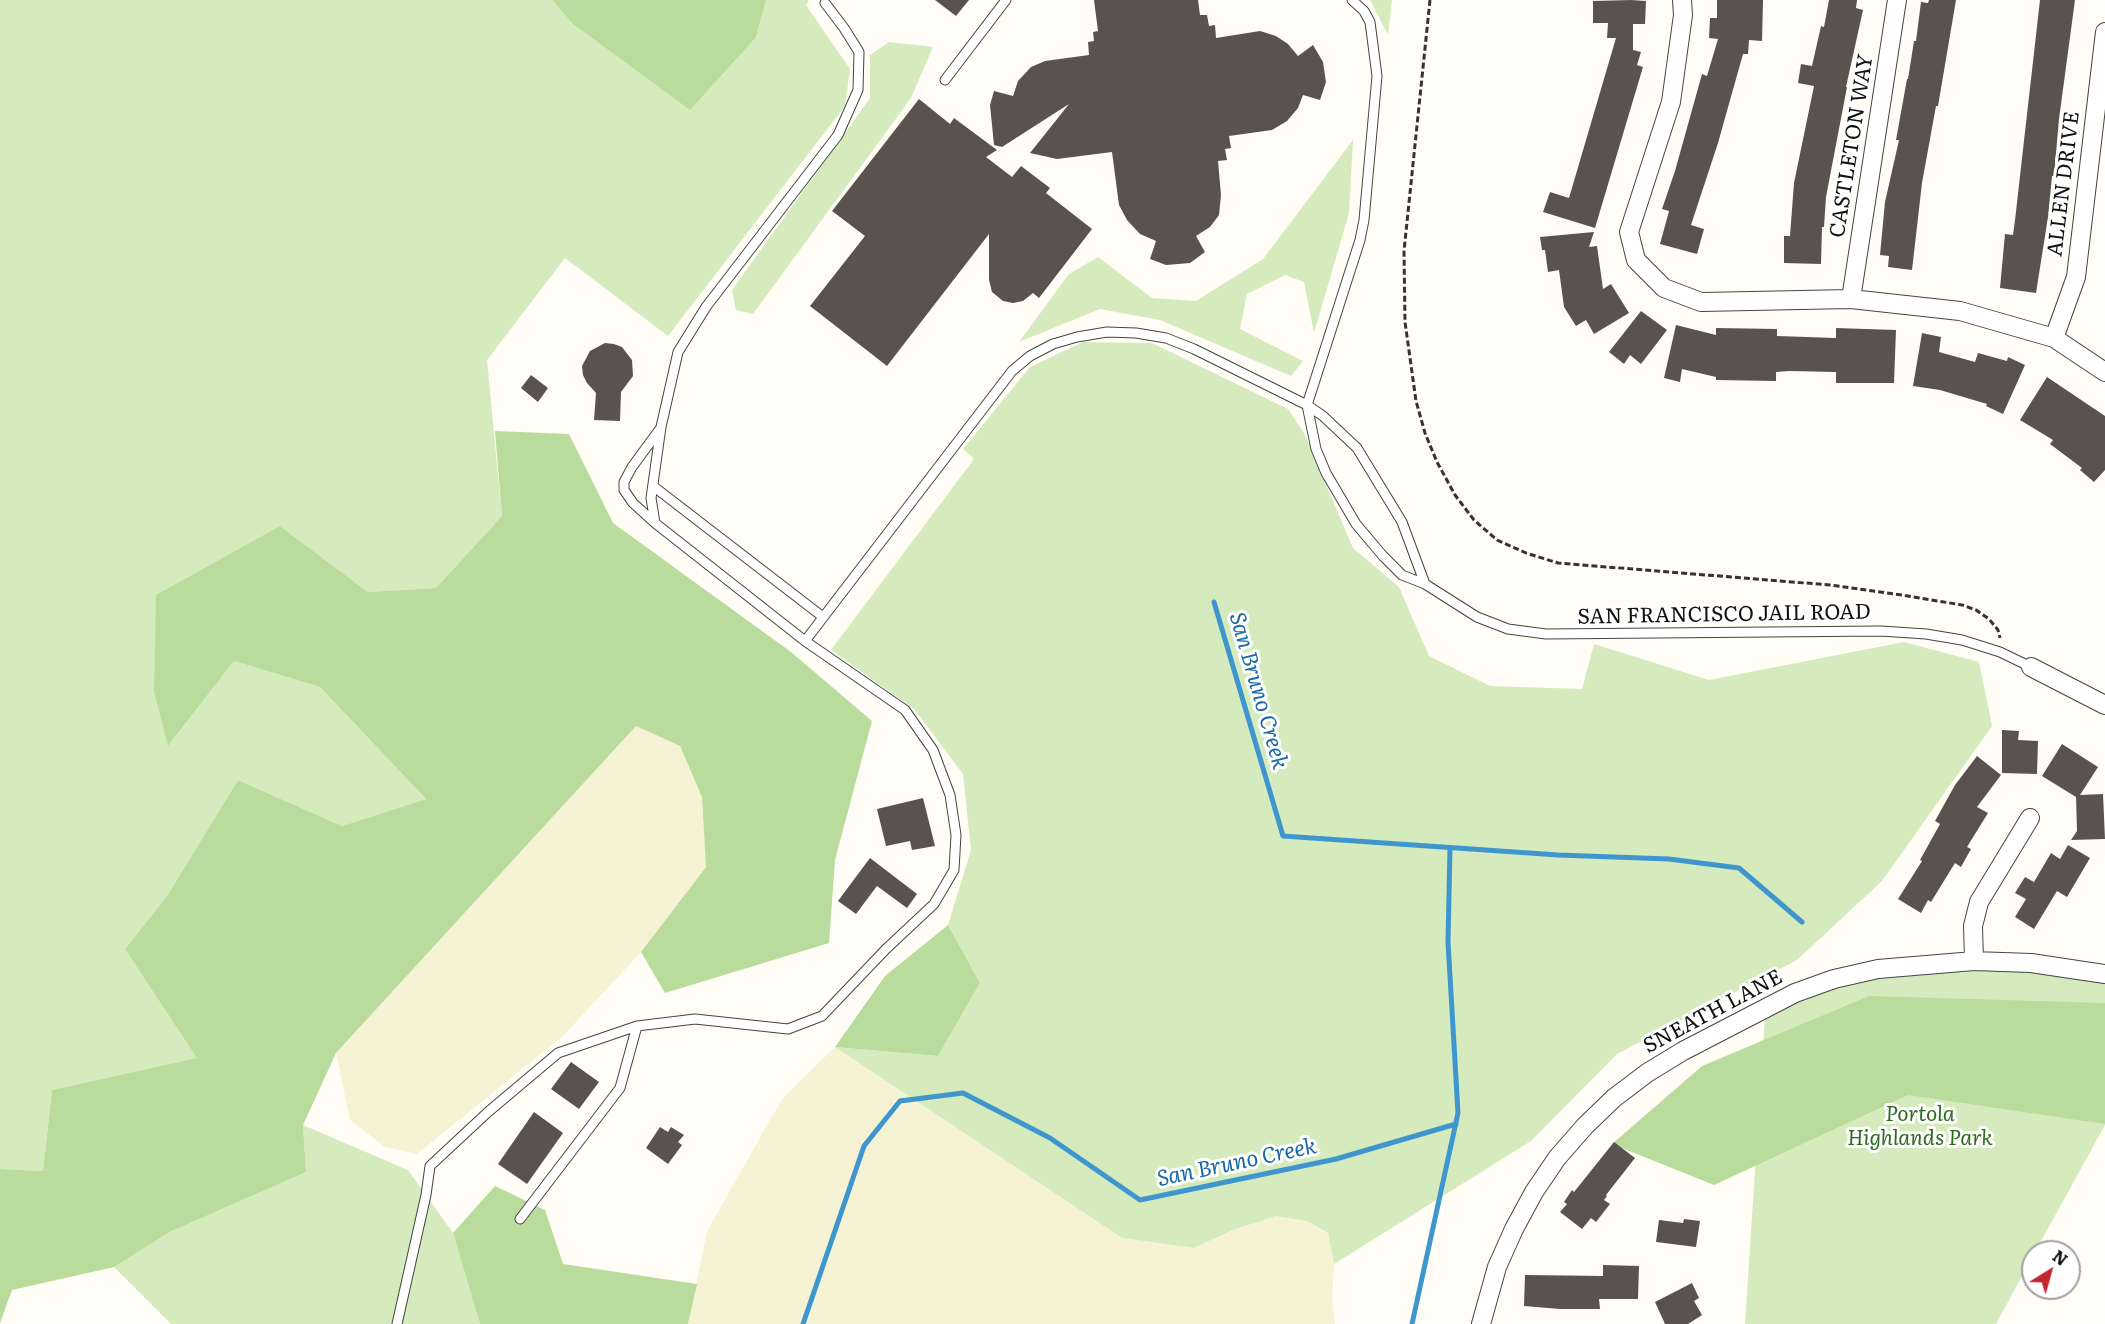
<!DOCTYPE html>
<html>
<head>
<meta charset="utf-8">
<style>
  body { margin:0 }
  #map { position:relative; width:2105px; height:1324px; overflow:hidden; background:#fffdf5; font-family:Literata,serif }
  canvas { display:block }
  .north { position:absolute; left:2021px; top:1240px; width:60px; height:60px; box-sizing:border-box; background:#fff; border:2px solid #a0a0a0; border-radius:50%; rotate:37deg; font-size:16px; font-weight:700; line-height:24px; text-align:center; color:#111 }
  .north::after { content:''; display:block; margin:auto; width:21px; height:27px; background:#c4262e; clip-path:polygon(50% 0,100% 100%,50% 72%,0 100%) }
</style>
</head>
<body>
<div id="map">
<canvas width="2105" height="1324"></canvas>
<div class="north">N</div>
</div>
<script>
const context = document.querySelector('canvas').getContext('2d');
context.lineJoin = 'round';
function paint(path, color) {
  context.fillStyle = color;
  context.fill(path, 'evenodd');
}
function toPath(rows) {
  const path = new Path2D();
  for (const r of rows) {
    path.moveTo(r[0], r[1]);
    for (let i = 2; i < r.length; i += 2) path.lineTo(r[i], r[i + 1]);
  }
  return path;
}
function trace(path, color, width, dash) {
  context.strokeStyle = color;
  context.lineWidth = width;
  context.lineCap = dash ? 'butt' : 'round';
  context.setLineDash(dash || []);
  context.stroke(path);
}
function label(font, color, halo, rows, align = 'center') {
  context.font = font + ' Literata,serif';
  context.lineWidth = 6;
  context.setLineDash([]);
  context.textBaseline = 'middle';
  context.strokeStyle = halo;
  context.fillStyle = color;
  for (const [text, x, y, turn = 0] of rows) {
    context.save();
    context.translate(x, y);
    context.rotate((+turn || 0) * Math.PI / 180);
    context.textAlign = isNaN(turn) ? turn : align;
    if (halo) context.strokeText(text, 0, 0);
    context.fillText(text, 0, 0);
    context.restore();
  }
}
paint(toPath([
  [636,726,680,746,702,797,706,867,641,952,563,1036,417,1154,385,1147,350,1120,336,1053],
  [835,1047,1122,1238,1194,1248,1233,1230,1276,1216,1307,1221,1328,1234,1334,1264,1332,1298,1335,1324,688,1324,707,1231,782,1099]
]), '#f6f3d4');
paint(toPath([
  [0,0,552,0,572,23,756,37,766,0,809,0,806,5,850,69,845,106,668,336,565,258,487,360,502,516,436,588,368,592,280,526,169,745,234,661,320,687,426,799,342,826,238,780,167,896,125,949,198,1058,52,1090,43,1171,0,1169],
  [1370,0,1392,0,1388,35],
  [889,42,933,47,911,98,753,314,736,310,732,290,870,98,870,55],
  [1353,140,1349,213,1314,333,1304,282,1285,275,1247,294,1240,329,1303,361,1291,376,1160,320,1100,309,1019,342,1069,274,1098,257,1152,298,1196,301,1263,259],
  [1083,342,1152,343,1288,409,1304,433,1353,548,1399,587,1429,656,1490,686,1582,689,1594,644,1709,680,1904,642,1979,662,1992,726,1882,881,1797,960,1617,1054,1531,1141,1334,1264,1328,1233,1307,1221,1276,1216,1233,1230,1194,1248,1122,1238,835,1047,938,1056,980,983,948,925,971,850,963,774,914,709,831,650,974,459,963,449,1030,367],
  [1928,963,2105,971,2105,1125,2035,1252,2033,1252,2033,1256,1996,1324,1745,1324,1766,1001],
  [303,1125,408,1170,453,1233,480,1324,171,1324,114,1267,169,1231,306,1172]
]), '#d5ebbd');
paint(toPath([
  [552,0,766,0,756,37,690,110,572,23],
  [495,431,569,434,613,523,791,652,872,721,835,860,829,943,665,993,641,952,706,867,702,797,680,746,636,726,336,1053,303,1125,306,1172,169,1232,114,1267,12,1290,0,1323,0,1169,43,1171,52,1090,197,1058,125,949,167,896,238,780,342,826,426,799,320,687,234,661,168,746,154,691,156,595,280,526,368,592,436,588,502,516],
  [948,925,980,983,938,1056,835,1047,885,976],
  [1869,996,2105,1003,2105,1124,1908,1095,1714,1185,1612,1144,1702,1066],
  [495,1186,545,1210,563,1264,697,1284,688,1324,480,1324,453,1233]
]), '#b9dc9c');
trace(toPath([
  [1214,602,1283,836,1558,855,1669,859,1739,868,1802,922],
  [803,1324,864,1146,900,1101,963,1093,1050,1138,1140,1200,1336,1159,1456,1124],
  [1412,1324,1458,1113,1448,942,1450,848]
]), '#3f96cf', 5);
paint(toPath([
  [935,0,969,0,956,16],
  [1094,0,1198,0,1200,15,1207,15,1209,26,1215,25,1216,38,1260,31,1276,36,1288,44,1298,56,1313,45,1323,62,1326,82,1320,100,1303,95,1298,108,1287,121,1272,130,1229,136,1231,148,1225,149,1227,160,1218,161,1221,195,1219,215,1210,227,1196,236,1205,252,1190,263,1166,265,1150,259,1156,241,1140,234,1127,220,1119,205,1112,152,1057,159,1030,153,1069,104,1002,147,994,145,990,105,994,91,1013,96,1018,81,1031,67,1045,61,1089,55,1088,42,1094,41,1093,32,1098,31],
  [1631,0,1646,1,1645,24,1633,24,1633,50,1641,52,1637,65,1643,67,1595,228,1543,212,1550,192,1569,198,1616,38,1607,38,1608,23,1593,23,1593,1],
  [1717,0,1763,0,1762,41,1749,40,1748,54,1743,54,1718,143,1691,225,1704,229,1697,254,1660,244,1669,211,1662,209,1675,171,1702,74,1707,76,1718,39,1709,38,1710,18,1717,18],
  [1829,0,1857,0,1856,8,1863,10,1846,87,1847,87,1826,197,1824,227,1822,227,1821,264,1784,263,1784,236,1790,236,1794,183,1814,86,1798,83,1801,64,1812,66,1821,26,1824,27],
  [1929,0,1956,0,1938,106,1936,106,1922,183,1912,270,1888,267,1889,256,1880,255,1885,202,1899,140,1896,140,1907,79,1908,79,1914,41,1916,41,1921,2,1928,3],
  [2040,0,2075,0,2059,119,2054,176,2052,176,2048,217,2036,293,2000,288,2005,234,2013,235,2015,220],
  [919,99,950,124,954,118,997,150,986,157,1012,177,1021,166,1050,188,1046,193,1092,229,1039,298,1033,293,1023,301,1013,303,1003,301,992,292,989,280,989,234,887,366,810,306,865,236,832,211],
  [1594,232,1589,247,1597,246,1603,289,1611,284,1629,313,1594,334,1586,320,1576,326,1564,307,1559,270,1548,272,1545,250,1542,250,1540,237],
  [1641,311,1667,330,1641,364,1630,355,1624,364,1609,352],
  [1676,325,1716,335,1716,328,1777,329,1777,336,1836,338,1836,328,1896,330,1894,383,1836,383,1836,372,1789,371,1776,372,1776,381,1716,380,1716,377,1682,369,1680,382,1664,378],
  [1922,333,1941,337,1939,352,1975,362,1978,353,2007,361,2008,357,2025,365,2003,414,1986,406,1987,404,1940,390,1913,386],
  [605,343,614,344,622,347,632,360,633,376,621,392,620,421,594,420,596,393,587,383,583,375,582,366,590,351],
  [531,375,548,388,538,402,521,388],
  [2047,377,2105,416,2105,470,2094,482,2080,470,2082,468,2050,444,2053,440,2020,420],
  [2002,730,2019,731,2018,740,2038,741,2037,774,2002,773],
  [2062,744,2098,767,2080,795,2103,794,2105,839,2071,840,2077,831,2076,797,2042,776],
  [1977,756,2001,775,1977,807,1988,813,1967,847,1971,849,1961,867,1955,863,1931,902,1928,900,1921,913,1898,899,1922,861,1920,860,1940,824,1935,821,1955,785],
  [923,798,935,846,912,850,910,841,886,846,877,809],
  [2068,845,2090,858,2067,897,2057,891,2034,929,2015,917,2026,899,2015,893,2025,877,2034,882,2051,853,2060,859],
  [870,858,917,894,907,908,877,886,856,914,838,901],
  [571,1062,599,1082,579,1109,551,1089],
  [534,1112,563,1133,527,1184,498,1164],
  [660,1127,668,1132,671,1127,684,1135,678,1142,682,1145,668,1164,646,1148],
  [1614,1142,1635,1158,1606,1195,1607,1196,1604,1200,1610,1204,1596,1222,1591,1218,1582,1229,1560,1212,1567,1204,1564,1202,1572,1190,1574,1192],
  [1684,1219,1700,1221,1696,1247,1656,1242,1659,1220,1683,1223],
  [1603,1265,1639,1266,1638,1299,1599,1299,1600,1309,1560,1309,1524,1306,1525,1275,1603,1276],
  [1692,1283,1699,1298,1694,1301,1702,1315,1688,1324,1665,1324,1655,1302]
]), '#5a524d');
const service = toPath([
  [1352,0,1364,11,1370,22,1377,76,1364,220,1360,240,1307,405,1316,449,1326,473,1356,524,1383,556,1402,575,1425,584,1477,617,1508,629,1546,634,1881,631,1926,634,1962,640,2000,652,2031,667],
  [945,80,1006,0],
  [653,486,823,617],
  [655,523,633,503,624,490,624,482,632,467,660,429],
  [805,641,655,523,651,498,661,427,678,352,706,307,838,135,858,90,859,52,844,28,825,3],
  [520,1219,620,1088,637,1026],
  [397,1324,426,1195,430,1166,488,1112,558,1053,637,1026,695,1019,788,1029,822,1016,886,949,934,904,954,870,956,835,950,795,933,750,905,710,805,641,1012,371,1030,356,1053,344,1077,337,1107,332,1136,333,1166,338,1194,349,1307,405,1323,416,1357,448,1402,522,1425,584]
]);
const minor = toPath([
  [1682,0,1683,15,1671,102,1629,232,1636,260,1664,288,1701,302,1851,299,1960,311,2054,338,2105,372],
  [1851,299,1897,0],
  [2054,338,2076,277,2105,32],
  [2031,667,2105,705],
  [1974,961,1973,926,1979,902,2030,818],
  [1481,1324,1497,1267,1514,1229,1534,1192,1557,1158,1585,1126,1614,1098,1647,1073,1683,1051,1795,993,1834,979,1878,969,1974,961,2031,963,2105,974]
]);
trace(service, '#444', 11);
trace(minor, '#444', 20);
trace(toPath([
  [1430,0,1404,251,1405,322,1416,401,1425,433,1437,462,1455,495,1474,520,1497,540,1526,553,1558,563,1830,585,1902,595,1962,605,1976,610,1989,619,1998,630,2000,638]
]), '#333', 3, [6, 3]);
trace(service, '#fff', 9);
trace(minor, '#fff', 18);
label('21px', '#111', '#fff', [
  ["CASTLETON WAY",1852,146,-81],
  ["ALLEN DRIVE",2064,184,-83],
  ["SAN FRANCISCO JAIL ROAD",1724,615,-1],
  ["SNEATH LANE",1713,1012,-28]
]);
label('italic 21px', '#2f6b1f', '#fff', [
  ["Portola",1920,1115],
  ["Highlands Park",1920,1139]
]);
label('italic 22px', '#1768a6', '#fff', [
  ["San Bruno Creek",1258,691,74],
  ["San Bruno Creek",1237,1163,-12]
]);
</script>
</body>
</html>
